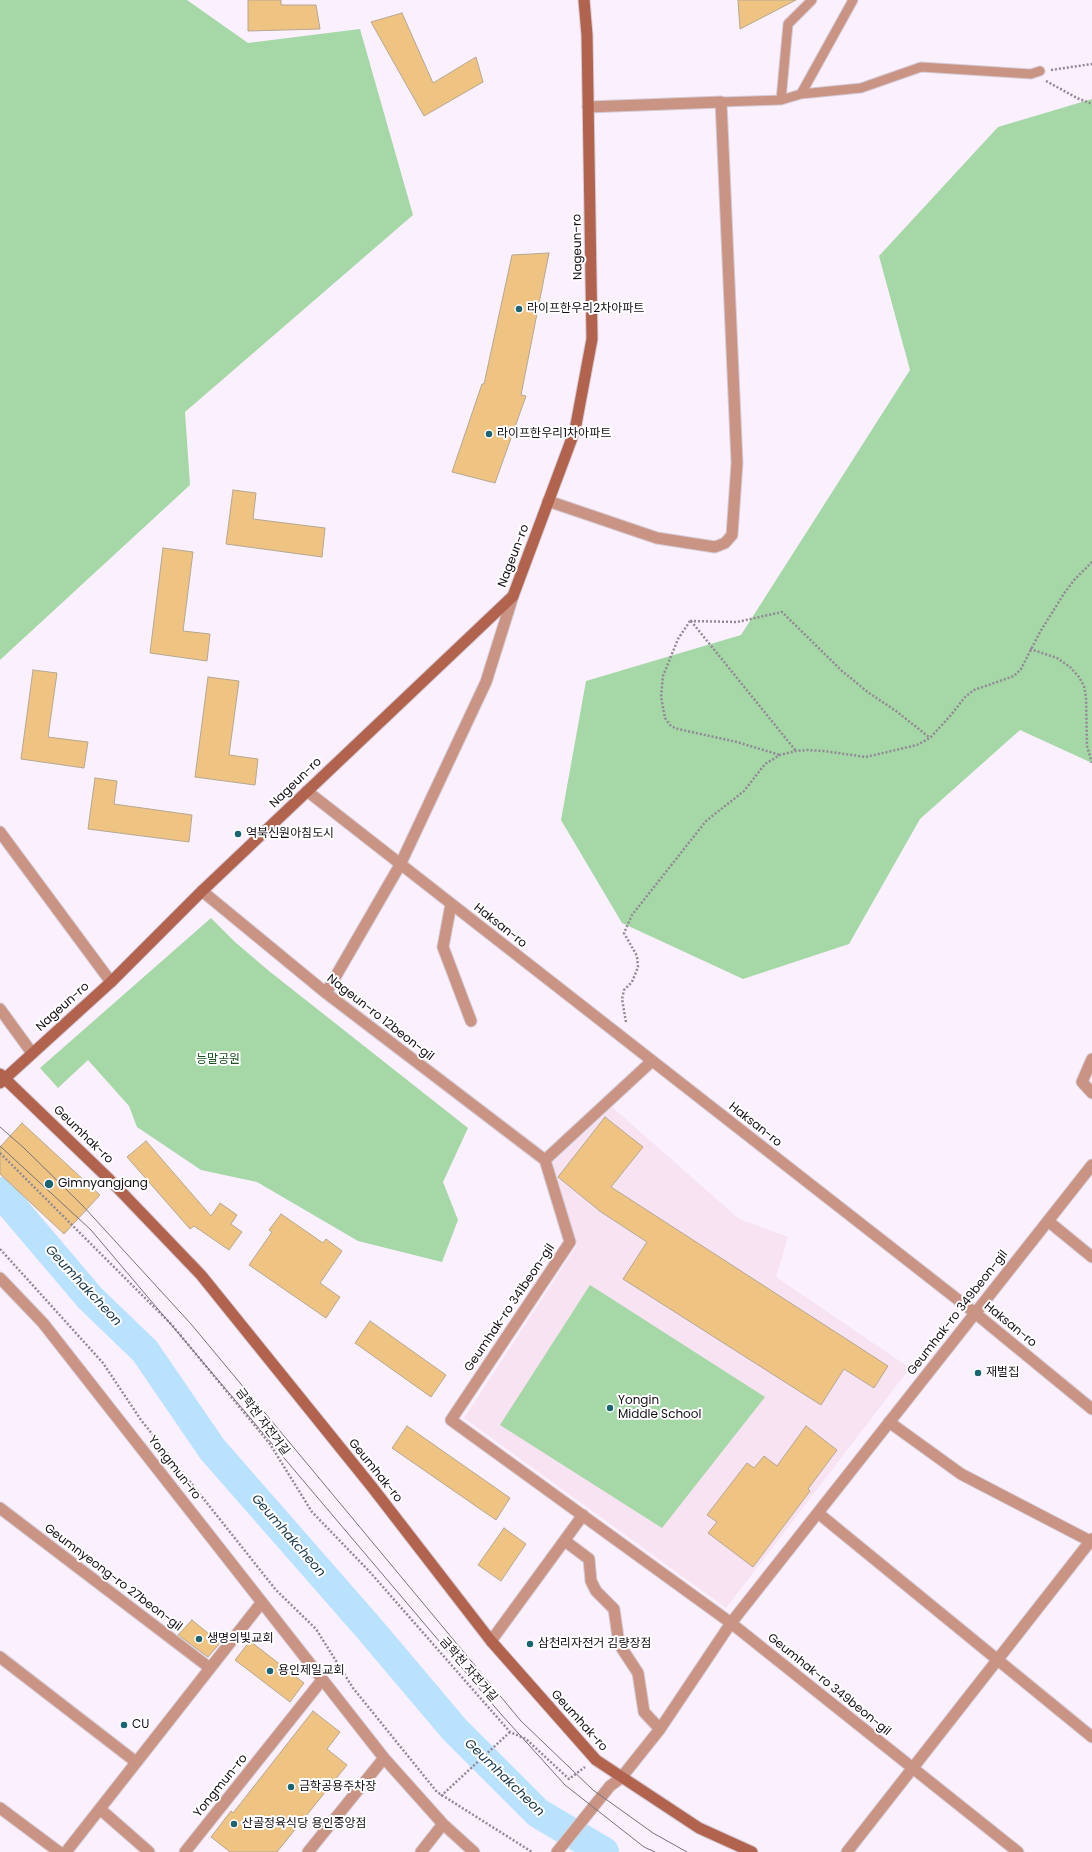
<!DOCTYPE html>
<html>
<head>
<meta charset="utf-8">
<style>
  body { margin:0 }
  canvas { display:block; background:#fbf0fd }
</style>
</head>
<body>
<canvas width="1092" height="1852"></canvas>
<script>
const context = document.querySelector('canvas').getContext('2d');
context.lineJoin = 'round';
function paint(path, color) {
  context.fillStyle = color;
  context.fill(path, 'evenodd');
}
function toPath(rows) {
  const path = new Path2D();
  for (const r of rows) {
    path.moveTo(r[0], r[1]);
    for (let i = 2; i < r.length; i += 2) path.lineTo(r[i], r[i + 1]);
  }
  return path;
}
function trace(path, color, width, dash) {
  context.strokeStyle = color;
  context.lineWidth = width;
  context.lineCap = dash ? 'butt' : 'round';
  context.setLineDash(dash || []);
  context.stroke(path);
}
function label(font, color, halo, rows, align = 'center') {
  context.font = font + ' Poppins,"Noto Sans KR",sans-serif';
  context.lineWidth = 4;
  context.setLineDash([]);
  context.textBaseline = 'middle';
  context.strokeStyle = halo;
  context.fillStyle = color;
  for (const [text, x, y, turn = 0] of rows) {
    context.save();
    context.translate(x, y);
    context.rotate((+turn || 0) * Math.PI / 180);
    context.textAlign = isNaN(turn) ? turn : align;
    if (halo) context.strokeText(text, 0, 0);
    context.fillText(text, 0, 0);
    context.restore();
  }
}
paint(toPath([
  [612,1107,739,1219,788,1237,776,1277,910,1368,726,1608,464,1418,577,1245,553,1162]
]), '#f7e3f2');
paint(toPath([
  [0,0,187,0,248,43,360,29,413,215,185,412,190,485,0,660],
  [1092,99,1092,763,1020,730,920,819,849,944,743,979,622,923,561,820,586,681,741,635,910,370,879,256,998,127],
  [211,918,235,942,269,971,468,1128,443,1182,458,1220,442,1262,358,1241,257,1182,201,1170,137,1127,129,1106,88,1060,58,1088,40,1068],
  [590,1285,765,1397,662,1528,500,1425]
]), '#a5d7a7');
trace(toPath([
  [0,1192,90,1298,145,1351,212,1449,367,1626,455,1730,538,1813,604,1852]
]), '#b9e2fe', 30);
const building = toPath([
  [248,0,281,0,281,5,316,5,320,29,248,31,248,0],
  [738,0,796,0,740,29,738,0],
  [402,13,433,83,476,57,483,82,424,116,371,22,402,13],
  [549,253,521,395,526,396,495,483,452,472,482,384,484,384,512,255,549,253],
  [233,490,256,493,253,519,325,528,322,557,226,544,233,490],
  [163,548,193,552,183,631,210,634,207,661,150,653,163,548],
  [33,670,57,673,48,737,88,742,84,768,21,759,33,670],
  [208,677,239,681,229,755,258,759,255,785,195,777,208,677],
  [95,778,117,781,114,804,192,815,189,842,88,829,95,778],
  [605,1117,643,1147,611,1187,888,1366,874,1388,844,1369,821,1405,623,1279,647,1242,601,1212,558,1177,605,1117],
  [22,1123,100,1195,64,1234,0,1174,0,1147,22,1123],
  [146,1141,211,1216,220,1203,237,1215,231,1224,242,1232,229,1250,194,1226,190,1229,127,1157,146,1141],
  [281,1214,323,1243,326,1239,342,1251,320,1283,340,1297,326,1318,249,1265,272,1232,269,1230,281,1214],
  [370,1321,446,1375,431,1397,355,1343,370,1321],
  [407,1426,510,1498,496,1520,392,1448,407,1426],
  [806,1426,837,1450,808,1489,810,1491,753,1567,708,1533,717,1522,707,1515,747,1463,754,1468,764,1456,777,1466,806,1426],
  [504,1528,526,1544,501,1581,478,1565,504,1528],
  [192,1620,220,1643,208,1657,178,1635,192,1620],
  [250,1641,304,1683,290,1702,235,1660,250,1641],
  [313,1711,340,1732,327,1749,347,1765,277,1852,230,1852,211,1837,231,1811,233,1813,313,1711]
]);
paint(building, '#efc483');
trace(building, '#b5a792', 1);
const service = toPath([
  [801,94,861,88,921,67,1031,74,1040,71],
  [781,100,801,94,853,0],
  [721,102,781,100,788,24,812,0]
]);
const minor = toPath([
  [548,501,657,538,715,547,725,543,732,535,737,463,721,102,588,107],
  [307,791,975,1313,1092,1409],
  [0,832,111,982],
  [202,891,326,993,545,1160],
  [451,904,443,947,471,1021],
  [326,993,400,865,486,682,513,596],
  [0,1009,32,1053],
  [1092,1059,1082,1082,1092,1093],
  [652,1061,545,1160,570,1242,451,1420,731,1623,1018,1852],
  [1048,1221,1092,1257],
  [0,1278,43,1323,384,1758,443,1824,474,1852],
  [889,1422,961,1474,1092,1542],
  [0,1508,210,1668],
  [818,1513,1092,1737],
  [565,1541,589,1559,591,1581,596,1591,614,1609,619,1644,638,1673,644,1712,660,1729],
  [491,1641,583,1515],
  [0,1657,136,1762],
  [0,1808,59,1852],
  [100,1809,149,1852],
  [66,1852,262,1602],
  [185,1852,322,1680],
  [308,1852,384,1758],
  [421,1852,443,1824],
  [557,1852,610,1786,621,1778,660,1729,731,1623,1092,1165],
  [847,1852,1092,1539]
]);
const secondary = toPath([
  [0,1074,109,1179,201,1275,372,1487,491,1641,596,1760,699,1828,752,1852],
  [0,1083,111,982,202,891,513,596,575,430,592,339,587,35,584,0]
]);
trace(service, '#d6ccd8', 11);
trace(minor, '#d6ccd8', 13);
trace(secondary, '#d6ccd8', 13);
trace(toPath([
  [1051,70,1092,64],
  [1046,81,1077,98,1092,104],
  [690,621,737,622,782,612,842,671,869,693,896,711,930,738],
  [690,621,678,639,663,676,661,697,665,718,671,726,678,729,737,742,780,755],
  [691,621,796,751],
  [1030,649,1057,658,1070,667,1079,677,1084,686,1086,697,1087,746,1092,763],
  [626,1022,622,999,624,990,632,982,638,967,637,956,624,933,632,915,706,821,744,791,765,764,780,755,796,751,807,750,824,751,866,757,917,745,930,738,951,715,965,697,974,690,1014,676,1021,669,1040,632,1065,592,1075,579,1092,562],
  [0,1153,172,1325,270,1444,312,1512,369,1571,510,1732,526,1739,569,1779,585,1767],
  [0,1249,103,1363,141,1420,276,1590,316,1629,353,1688,437,1792,532,1852],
  [441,1796,510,1732]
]), '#928994', 2.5, [2, 2]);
trace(service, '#ca9484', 9);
trace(minor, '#ca9484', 11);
trace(secondary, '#b1634e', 11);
trace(toPath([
  [0,1127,24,1148,83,1206,191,1324,521,1721,593,1790,653,1833,687,1852],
  [0,1146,91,1230,500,1713,565,1785,644,1847,655,1852]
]), '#787079', 1);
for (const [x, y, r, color] of [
  [519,309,4,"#1b6472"],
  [489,434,4,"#1b6472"],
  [238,834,4,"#1b6472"],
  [49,1184,5,"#1b6472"],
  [978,1373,4,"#1b6472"],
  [610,1408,4,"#1b6472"],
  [199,1639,4,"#1b6472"],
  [530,1644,4,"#1b6472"],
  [270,1671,4,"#1b6472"],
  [124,1725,4,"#1b6472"],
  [291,1787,4,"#1b6472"],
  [234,1824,4,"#1b6472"]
]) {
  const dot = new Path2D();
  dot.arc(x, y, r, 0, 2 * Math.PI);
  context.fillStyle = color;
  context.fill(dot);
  trace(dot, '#fff', 1.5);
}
label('12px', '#130d14', '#fff', [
  ["Nageun-ro",578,247,-91],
  ["Nageun-ro",514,556,-69],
  ["Nageun-ro",296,783,-44],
  ["Haksan-ro",500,926,38],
  ["Nageun-ro",63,1007,-42],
  ["Nageun-ro 12beon-gil",380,1018,38],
  ["Haksan-ro",755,1125,38],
  ["Geumhak-ro",83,1135,44],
  ["Geumhak-ro 341beon-gil",510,1308,-56],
  ["Geumhak-ro 349beon-gil",958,1313,-52],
  ["Haksan-ro",1010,1325,39],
  ["금학천 자전거길",262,1422,53],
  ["Yongmun-ro",174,1468,52],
  ["Geumhak-ro",375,1471,51],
  ["Geumnyeong-ro 27beon-gil",113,1578,37],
  ["금학천 자전거길",468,1670,49],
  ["Geumhak-ro 349beon-gil",829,1685,39],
  ["Geumhak-ro",579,1721,48],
  ["Yongmun-ro",221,1786,-51]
]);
label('12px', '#130d14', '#fff', [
  ["라이프한우리2차아파트",527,309],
  ["라이프한우리1차아파트",497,434],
  ["역북신원아침도시",246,834],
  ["Gimnyangjang",58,1184],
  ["재벌집",986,1373],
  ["Yongin",618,1401],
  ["Middle School",618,1415],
  ["생명의빛교회",207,1639],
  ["삼천리자전거 김량장점",538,1644],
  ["용인제일교회",278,1671],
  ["CU",132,1725],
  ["금학공용주차장",299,1787],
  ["산골정육식당 용인중앙점",242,1824]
], 'left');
label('12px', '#18521f', '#fff', [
  ["능말공원",218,1060]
]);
label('italic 13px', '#18364a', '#fff', [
  ["Geumhakcheon",83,1286,47],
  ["Geumhakcheon",288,1536,49],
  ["Geumhakcheon",504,1778,44]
]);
</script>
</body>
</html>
